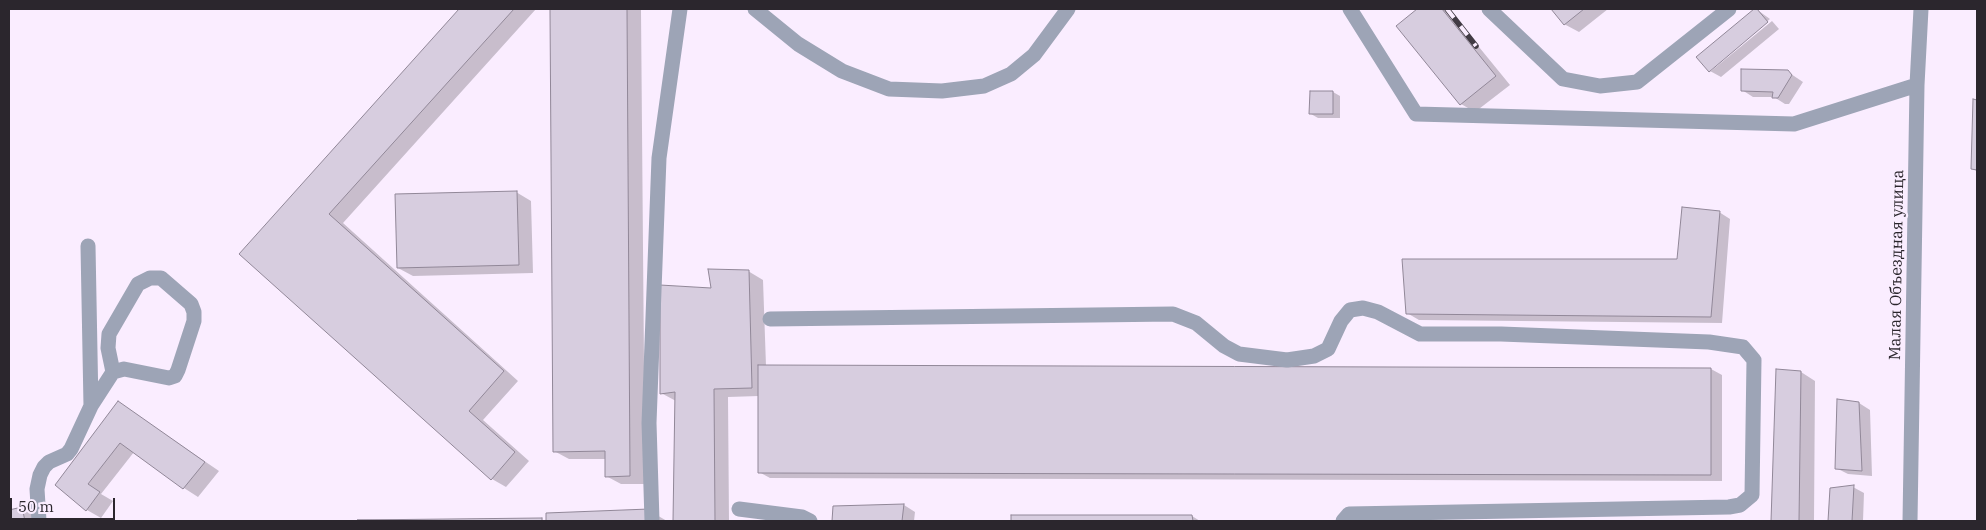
<!DOCTYPE html>
<html>
<head>
<meta charset="utf-8">
<style>
  body { margin:0 }
  #map { position:relative; width:1986px; height:530px; overflow:hidden; background:#faedff; font-family:"IBM Plex Serif",serif }
  canvas { display:block }
  .frame { position:absolute; inset:0; border:10px solid #2b262d; pointer-events:none }
  .scale { position:absolute; left:10px; top:498px; width:105px; height:22px; box-sizing:border-box; border:2px solid #2b262d; border-top:0; padding-left:6px; font-size:15px; line-height:18px; white-space:nowrap; color:#2b262d; -webkit-text-stroke:4px #faedff; paint-order:stroke }
</style>
</head>
<body>
<div id="map">
<canvas width="1986" height="530"></canvas>
<div class="frame"></div>
<div class="scale">50 m</div>
</div>
<script>
const context = document.querySelector('canvas').getContext('2d');
context.lineJoin = 'round';
function paint(path, color) {
  context.fillStyle = color;
  context.fill(path, 'evenodd');
}
function toPath(rows) {
  const path = new Path2D();
  for (const r of rows) {
    path.moveTo(r[0], r[1]);
    for (let i = 2; i < r.length; i += 2) path.lineTo(r[i], r[i + 1]);
  }
  return path;
}
function trace(path, color, width, dash) {
  context.strokeStyle = color;
  context.lineWidth = width;
  context.lineCap = dash ? 'butt' : 'round';
  context.setLineDash(dash || []);
  context.stroke(path);
}
function label(font, color, halo, rows, align = 'center') {
  context.font = font + ' "IBM Plex Serif",serif';
  context.lineWidth = 4.5;
  context.setLineDash([]);
  context.textBaseline = 'middle';
  context.strokeStyle = halo;
  context.fillStyle = color;
  for (const [text, x, y, turn = 0] of rows) {
    context.save();
    context.translate(x, y);
    context.rotate((+turn || 0) * Math.PI / 180);
    context.textAlign = isNaN(turn) ? turn : align;
    if (halo) context.strokeText(text, 0, 0);
    context.fillText(text, 0, 0);
    context.restore();
  }
}
paint(toPath([
  [461,9,536,9,343,223,518,381,483,420,529,461,506,487,492,479,240,254],
  [551,9,641,10,645,484,621,484,606,476,606,459,569,459,554,451],
  [1419,9,1448,9,1510,85,1475,112,1461,104,1398,26],
  [1552,9,1608,9,1579,32,1564,24],
  [1756,9,1770,19,1711,68,1711,71,1772,21,1779,29,1721,77,1710,71,1698,57],
  [1788,72,1803,82,1789,104,1785,104,1774,97,1753,97,1742,90],
  [1333,92,1340,96,1340,118,1318,118,1311,114],
  [1975,101,1977,101,1977,171,1972,169],
  [516,192,531,201,533,273,413,276,398,268],
  [1719,212,1730,219,1722,323,1419,320,1407,313,1678,260],
  [748,271,763,280,766,366,1711,369,1722,375,1722,481,770,478,759,472,759,396,728,397,729,521,674,521,676,401,661,393,713,289],
  [1777,371,1801,372,1815,381,1814,521,1772,521],
  [119,403,219,471,198,497,184,488,134,452,101,494,113,501,101,518,87,510,57,485],
  [1859,403,1870,410,1872,476,1848,474,1836,468],
  [1853,487,1864,493,1863,521,1829,521,1831,489],
  [904,505,915,512,914,521,833,521,834,507],
  [22,508,33,515,34,521,9,521,9,511],
  [648,510,667,521,547,521,547,514],
  [1013,516,1192,516,1200,521,1012,521],
  [541,519,545,521,393,521]
]), '#0003');
const building = toPath([
  [459,9,514,9,329,214,504,371,469,411,515,452,491,480,239,254,459,9],
  [550,9,627,9,630,476,605,477,605,451,553,452,550,9],
  [1417,9,1442,9,1496,76,1460,105,1396,26,1417,9],
  [1551,9,1584,9,1564,25,1551,9],
  [1754,9,1757,9,1768,22,1709,72,1696,57,1754,9],
  [1741,69,1788,70,1792,75,1778,98,1772,98,1773,92,1741,91,1741,69],
  [1310,91,1333,91,1333,114,1309,114,1310,91],
  [1973,99,1977,100,1977,170,1971,169,1973,99],
  [517,191,519,265,397,268,395,194,517,191],
  [1682,207,1720,211,1711,317,1406,314,1402,259,1677,259,1682,207],
  [708,269,749,270,752,388,714,389,715,521,673,521,675,392,660,394,660,285,711,288,708,269],
  [758,365,1711,368,1711,475,758,473,758,365],
  [1776,369,1801,371,1799,521,1771,521,1776,369],
  [1837,399,1859,402,1862,471,1835,469,1837,399],
  [118,401,205,462,183,489,120,443,88,484,100,492,86,511,55,485,118,401],
  [1854,485,1852,521,1828,521,1830,488,1854,485],
  [904,504,902,521,832,521,833,506,904,504],
  [22,507,25,521,9,521,9,510,22,507],
  [649,509,649,521,546,521,546,513,649,509],
  [1011,515,1192,515,1193,521,1011,521,1011,515],
  [542,518,542,521,357,520,542,518]
]);
paint(building, '#d7cddf');
trace(building, '#918798', 1);
trace(toPath([
  [755,9,798,44,842,71,889,89,942,91,984,86,1011,74,1034,55,1068,9],
  [1350,9,1416,114,1794,124,1917,85],
  [1489,9,1563,79,1600,86,1637,82,1729,9],
  [88,246,91,406],
  [770,319,1173,314,1196,323,1224,346,1239,354,1287,360,1314,356,1328,349,1341,321,1350,310,1363,308,1378,312,1420,334,1501,334,1709,342,1743,347,1754,360,1752,495,1740,505,1729,507,1349,514,1343,521],
  [739,509,802,517,810,521],
  [39,521,37,489,40,475,44,467,49,462,67,454,71,449,91,406,113,372,124,369,169,378,175,376,178,370,194,321,194,312,191,304,161,278,150,278,138,284,109,334,108,348,113,372],
  [652,521,649,423,659,158,680,9],
  [1910,521,1917,85,1921,9]
]), '#9da4b6', 15);
const rail = toPath([
  [1447,9,1476,46]
]);
trace(rail, '#413b44', 5.5);
trace(rail, '#faedff', 4, [11]);
label('16px', '#2b262d', '#faedff', [
  ["Малая Объездная улица",1897,265,-89]
]);
</script>
</body>
</html>
